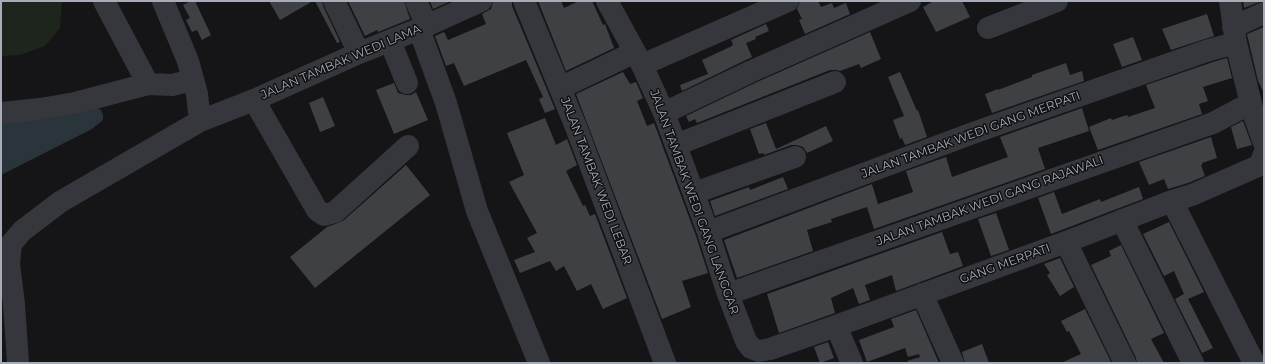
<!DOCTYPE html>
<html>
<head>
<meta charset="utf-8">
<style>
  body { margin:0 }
  #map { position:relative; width:1265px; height:364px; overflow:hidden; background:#151517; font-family:Montserrat,sans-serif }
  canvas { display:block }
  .frame { position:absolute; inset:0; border:2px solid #a6acb8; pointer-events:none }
</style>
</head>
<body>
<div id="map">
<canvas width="1265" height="364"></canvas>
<div class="frame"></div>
</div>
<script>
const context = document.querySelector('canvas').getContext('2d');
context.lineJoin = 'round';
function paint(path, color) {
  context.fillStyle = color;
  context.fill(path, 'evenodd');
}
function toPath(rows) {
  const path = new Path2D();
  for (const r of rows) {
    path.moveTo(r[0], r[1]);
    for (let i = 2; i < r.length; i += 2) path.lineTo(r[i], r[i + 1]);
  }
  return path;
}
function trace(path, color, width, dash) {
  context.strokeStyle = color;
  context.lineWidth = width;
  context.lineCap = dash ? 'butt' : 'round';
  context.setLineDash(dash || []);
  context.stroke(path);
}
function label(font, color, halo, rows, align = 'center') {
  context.font = font + ' Montserrat,sans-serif';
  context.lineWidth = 3;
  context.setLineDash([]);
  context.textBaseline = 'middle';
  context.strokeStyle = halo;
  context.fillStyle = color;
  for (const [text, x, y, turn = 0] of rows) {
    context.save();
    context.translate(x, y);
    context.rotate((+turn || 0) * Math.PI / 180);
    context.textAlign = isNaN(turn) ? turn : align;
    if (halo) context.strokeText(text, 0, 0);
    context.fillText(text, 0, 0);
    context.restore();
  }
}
paint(toPath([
  [1,1,62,1,60,28,45,46,20,55,1,56]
]), '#1d251d');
paint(toPath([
  [97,108,101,110,103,115,103,120,92,129,1,175,1,121]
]), '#2a343b');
paint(toPath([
  [191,1,195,1,211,35,202,40,197,30,192,32,186,20,190,18,183,5],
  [269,1,313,1,280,20],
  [315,1,322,1,323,6,340,42,337,43],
  [348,1,404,1,410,19,378,32,377,30,365,36],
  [430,1,451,1,433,9],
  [493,1,512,1,512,6,555,109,545,113,539,99,543,97,526,60,464,86,454,63,446,66,435,36,444,32,448,40,486,24,482,14,491,9],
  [538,1,561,1,564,8,579,1,592,1,603,25,605,24,614,48,566,71],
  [800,1,818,1,821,7,832,3,834,8,846,3,850,14,805,34,799,20,802,19,797,9],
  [934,1,962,1,970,17,936,32,923,7],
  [1243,1,1262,1,1244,8],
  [1207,14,1214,36,1171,50,1162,29],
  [766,24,769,31,755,37,756,39,746,43,752,57,682,91,680,85,708,74,702,60,732,46,733,44,731,40],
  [1264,27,1264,93,1258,81,1247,34],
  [870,32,881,59,861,68,859,64,840,71,836,70,830,70,697,123,695,119,689,122,686,116,757,82],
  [1133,37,1142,60,1122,67,1113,44],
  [1227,58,1232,78,1203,87,1208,101,1199,104,1202,114,1098,150,1089,127,1111,118,1112,120,1127,115,1128,117,1155,108,1146,85,1213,62],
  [1066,63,1070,75,1082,71,1084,81,992,113,985,94,998,89,998,90,1032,77,1032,75],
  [623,72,630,84,636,82,643,98,637,101,647,126,654,123,696,236,708,273,682,281,691,307,662,319,576,94],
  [900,72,917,111,918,110,927,137,905,145,902,138,900,139,893,120,904,116,888,77],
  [394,83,398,93,406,95,411,95,416,92,428,120,394,134,376,90],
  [323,97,335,126,320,132,309,103],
  [1082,108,1089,131,1038,148,1045,169,874,229,867,207,831,219,832,222,807,230,813,251,737,278,724,240,872,184,878,204,913,192,906,171,946,157,952,177,1008,157,1000,137],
  [545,118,556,145,567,139,577,165,566,171,583,206,585,205,590,216,595,214,627,298,603,309,591,284,577,291,564,266,556,271,550,261,520,273,514,260,535,252,527,238,537,233,509,182,524,175,507,133],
  [1243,121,1252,145,1237,149,1231,127],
  [766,123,776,149,826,126,833,141,807,153,803,147,797,145,791,145,764,155,764,153,759,154,750,129],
  [1211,137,1217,158,1202,163,1202,165,1201,165,1205,176,1188,183,1168,189,1164,179,1149,185,1139,162],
  [406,165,430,195,315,288,290,257,327,227,343,221],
  [783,177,788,189,715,216,710,201,749,187,750,190],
  [1139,187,1143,199,1051,234,1038,198,1054,192,1062,214,1100,199,1101,202],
  [996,213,1009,250,991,256,978,219],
  [1169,222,1204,292,1188,299,1213,348,1202,353,1175,299,1184,294,1174,271,1164,276,1143,234],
  [942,232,950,254,958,252,963,266,896,291,892,275,865,285,870,300,859,304,853,288,831,298,835,313,779,333,767,294],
  [1121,245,1164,333,1151,339,1164,363,1137,363,1136,358,1091,265,1111,256,1109,251],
  [1060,258,1074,287,1060,296,1047,275,1050,273,1044,264],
  [1085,309,1111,362,1109,363,1061,363,1081,354,1069,331,1067,332,1061,321],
  [916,310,939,363,908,363,907,361,920,357,919,354,908,357,905,348,867,362,859,340,894,327,891,319],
  [828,342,834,358,820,363,814,347],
  [982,344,989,363,965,363,962,352]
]), '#3f4044');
trace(toPath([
  [104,1,148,84],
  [163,1,188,61,197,94,200,121],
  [334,1,359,53],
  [416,1,427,26],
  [524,1,576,127,665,363],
  [607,1,642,65,664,113,708,232,728,294,746,341,751,348,759,351,770,349,836,326,1066,242,1172,201,1192,195,1258,166,1261,162,1264,154],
  [1230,1,1236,43,1253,112,1264,143],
  [1233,27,1264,13],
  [988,28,1057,1],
  [419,29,446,103,477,211,539,363],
  [390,41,407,83],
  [642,65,788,1],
  [560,88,635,52],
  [254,100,317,210,324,215,335,212,408,146],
  [1,113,40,109,75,103,148,84,172,85,193,80],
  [664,113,752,71,910,1],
  [676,145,835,82],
  [694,193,795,157],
  [1172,201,1254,363],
  [1122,220,1193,363],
  [708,232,973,133,1209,50,1236,43],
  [1066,242,1125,363],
  [728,294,1213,123,1251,103],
  [922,294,953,363],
  [836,326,852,363],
  [18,363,14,304,9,264,11,244,22,231,60,202,200,121,254,100,359,53,419,29,481,1]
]), '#36373c', 22);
label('12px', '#a6acb8', '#101012', [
  ["JALAN TAMBAK WEDI LAMA",341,62,-23],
  ["JALAN TAMBAK WEDI GANG MERPATI",971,135,-20],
  ["JALAN TAMBAK WEDI LEBAR",596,181,69],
  ["JALAN TAMBAK WEDI GANG RAJAWALI",990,201,-20],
  ["JALAN TAMBAK WEDI GANG LANGGAR",694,202,70],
  ["GANG MERPATI",1005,264,-20]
]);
</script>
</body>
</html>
